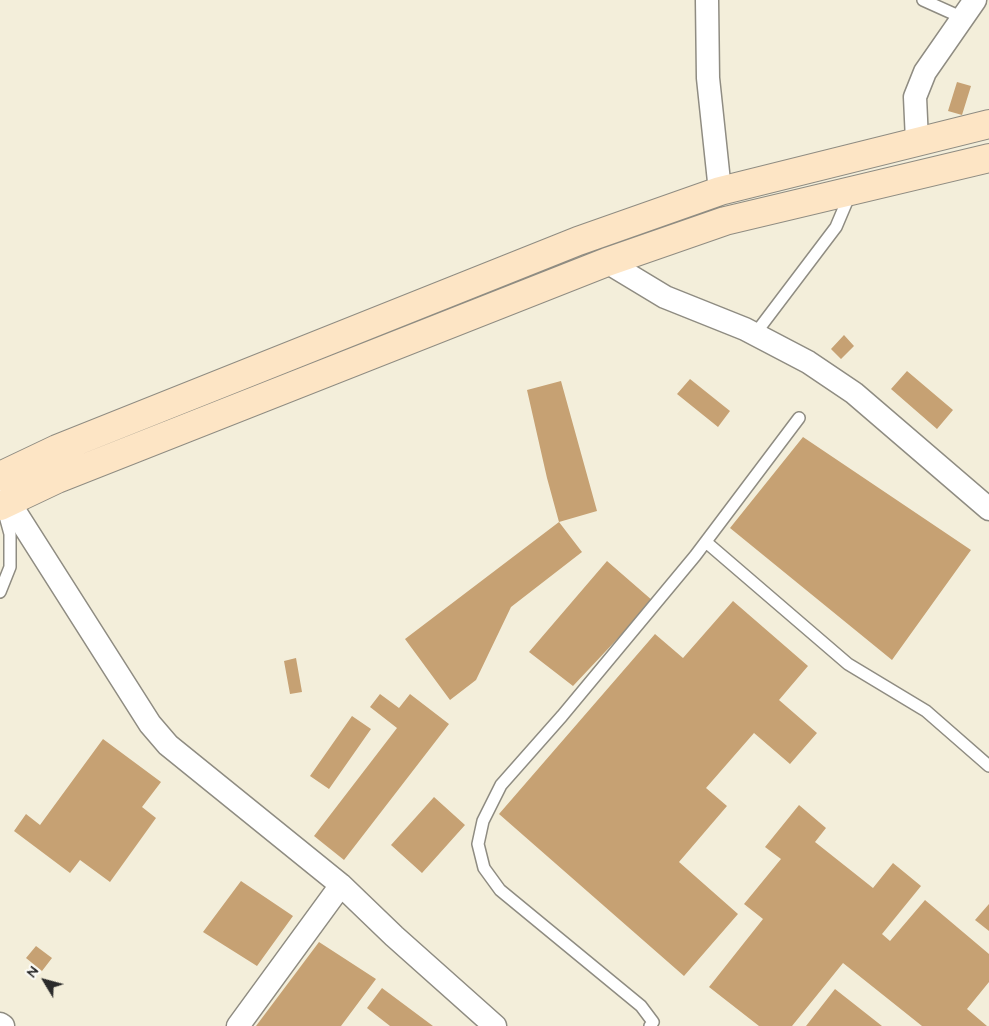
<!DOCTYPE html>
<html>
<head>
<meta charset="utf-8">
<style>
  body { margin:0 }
  #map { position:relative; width:989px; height:1026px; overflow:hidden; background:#f3eeda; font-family:"Architects Daughter",sans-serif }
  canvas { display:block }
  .north { position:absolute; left:20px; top:956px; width:50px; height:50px; -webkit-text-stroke:4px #fdfcf7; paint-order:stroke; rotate:307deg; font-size:14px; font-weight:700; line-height:20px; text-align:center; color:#2b2b2b }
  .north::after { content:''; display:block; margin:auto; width:18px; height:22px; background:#2b2b2b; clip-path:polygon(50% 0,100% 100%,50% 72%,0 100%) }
</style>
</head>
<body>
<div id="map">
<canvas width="989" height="1026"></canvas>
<div class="north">N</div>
</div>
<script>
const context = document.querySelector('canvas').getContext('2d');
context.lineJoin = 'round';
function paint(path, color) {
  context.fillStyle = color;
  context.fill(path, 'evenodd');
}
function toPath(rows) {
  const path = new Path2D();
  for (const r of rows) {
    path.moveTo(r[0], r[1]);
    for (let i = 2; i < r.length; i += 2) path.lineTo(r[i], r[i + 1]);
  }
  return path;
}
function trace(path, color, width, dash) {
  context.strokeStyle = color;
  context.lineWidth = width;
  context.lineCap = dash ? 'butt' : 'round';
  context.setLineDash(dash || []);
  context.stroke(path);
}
paint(toPath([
  [957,82,971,86,962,115,948,111],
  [844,335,854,346,841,359,831,349],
  [907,371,953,410,937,429,891,389],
  [690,379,730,411,718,427,677,394],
  [561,381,597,511,559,522,547,478,527,390],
  [803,437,971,550,892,660,730,528],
  [559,522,582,552,511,607,476,680,450,700,405,639],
  [607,561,653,601,573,686,529,652],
  [733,601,808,666,779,700,817,733,790,764,754,733,706,788,727,806,679,862,738,914,684,976,499,814,655,634,683,658],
  [296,658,302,692,290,694,284,661],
  [380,694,399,708,410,694,449,724,344,860,314,836,397,728,370,707],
  [352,716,371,729,329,789,310,776],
  [103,739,161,782,142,807,156,818,110,882,80,860,70,873,14,831,26,814,40,825],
  [434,797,465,825,422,873,391,845],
  [799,805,826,828,815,842,873,888,893,863,921,886,882,934,890,941,925,900,989,954,989,982,967,1009,987,1026,922,1026,843,963,792,1026,759,1026,709,987,763,919,744,904,781,859,765,847],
  [241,881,293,916,257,966,203,932],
  [989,904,989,931,975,920],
  [319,942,376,979,341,1026,256,1026],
  [36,946,52,958,42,971,26,958],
  [382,988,433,1026,390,1026,367,1008],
  [835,989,882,1026,806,1026]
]), '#c6a173');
const service = toPath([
  [923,0,963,18],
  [755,334,836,227,850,194],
  [706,542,848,664,926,711,989,766],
  [0,592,10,567,10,534,2,505],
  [650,1026,653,1022,641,1006,500,890,484,868,478,844,483,821,501,785,562,716,695,556,799,418]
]);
const minor = toPath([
  [707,0,708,78,720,191],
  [917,141,915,97,925,72,975,0],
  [607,262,665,297,745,329,808,362,854,393,989,509],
  [0,488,150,724,168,745,341,885,394,936,495,1026],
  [0,1024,3,1026],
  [238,1026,341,885]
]);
const secondary = toPath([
  [0,476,57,449,578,241,720,191,989,124],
  [0,506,57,479,607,262,725,221,989,158]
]);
trace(service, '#8f8c82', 14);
trace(minor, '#8f8c82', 25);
trace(secondary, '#8f8c82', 30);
trace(service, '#fff', 11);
trace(minor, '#fff', 22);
trace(secondary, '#fde5c5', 28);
</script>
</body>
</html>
